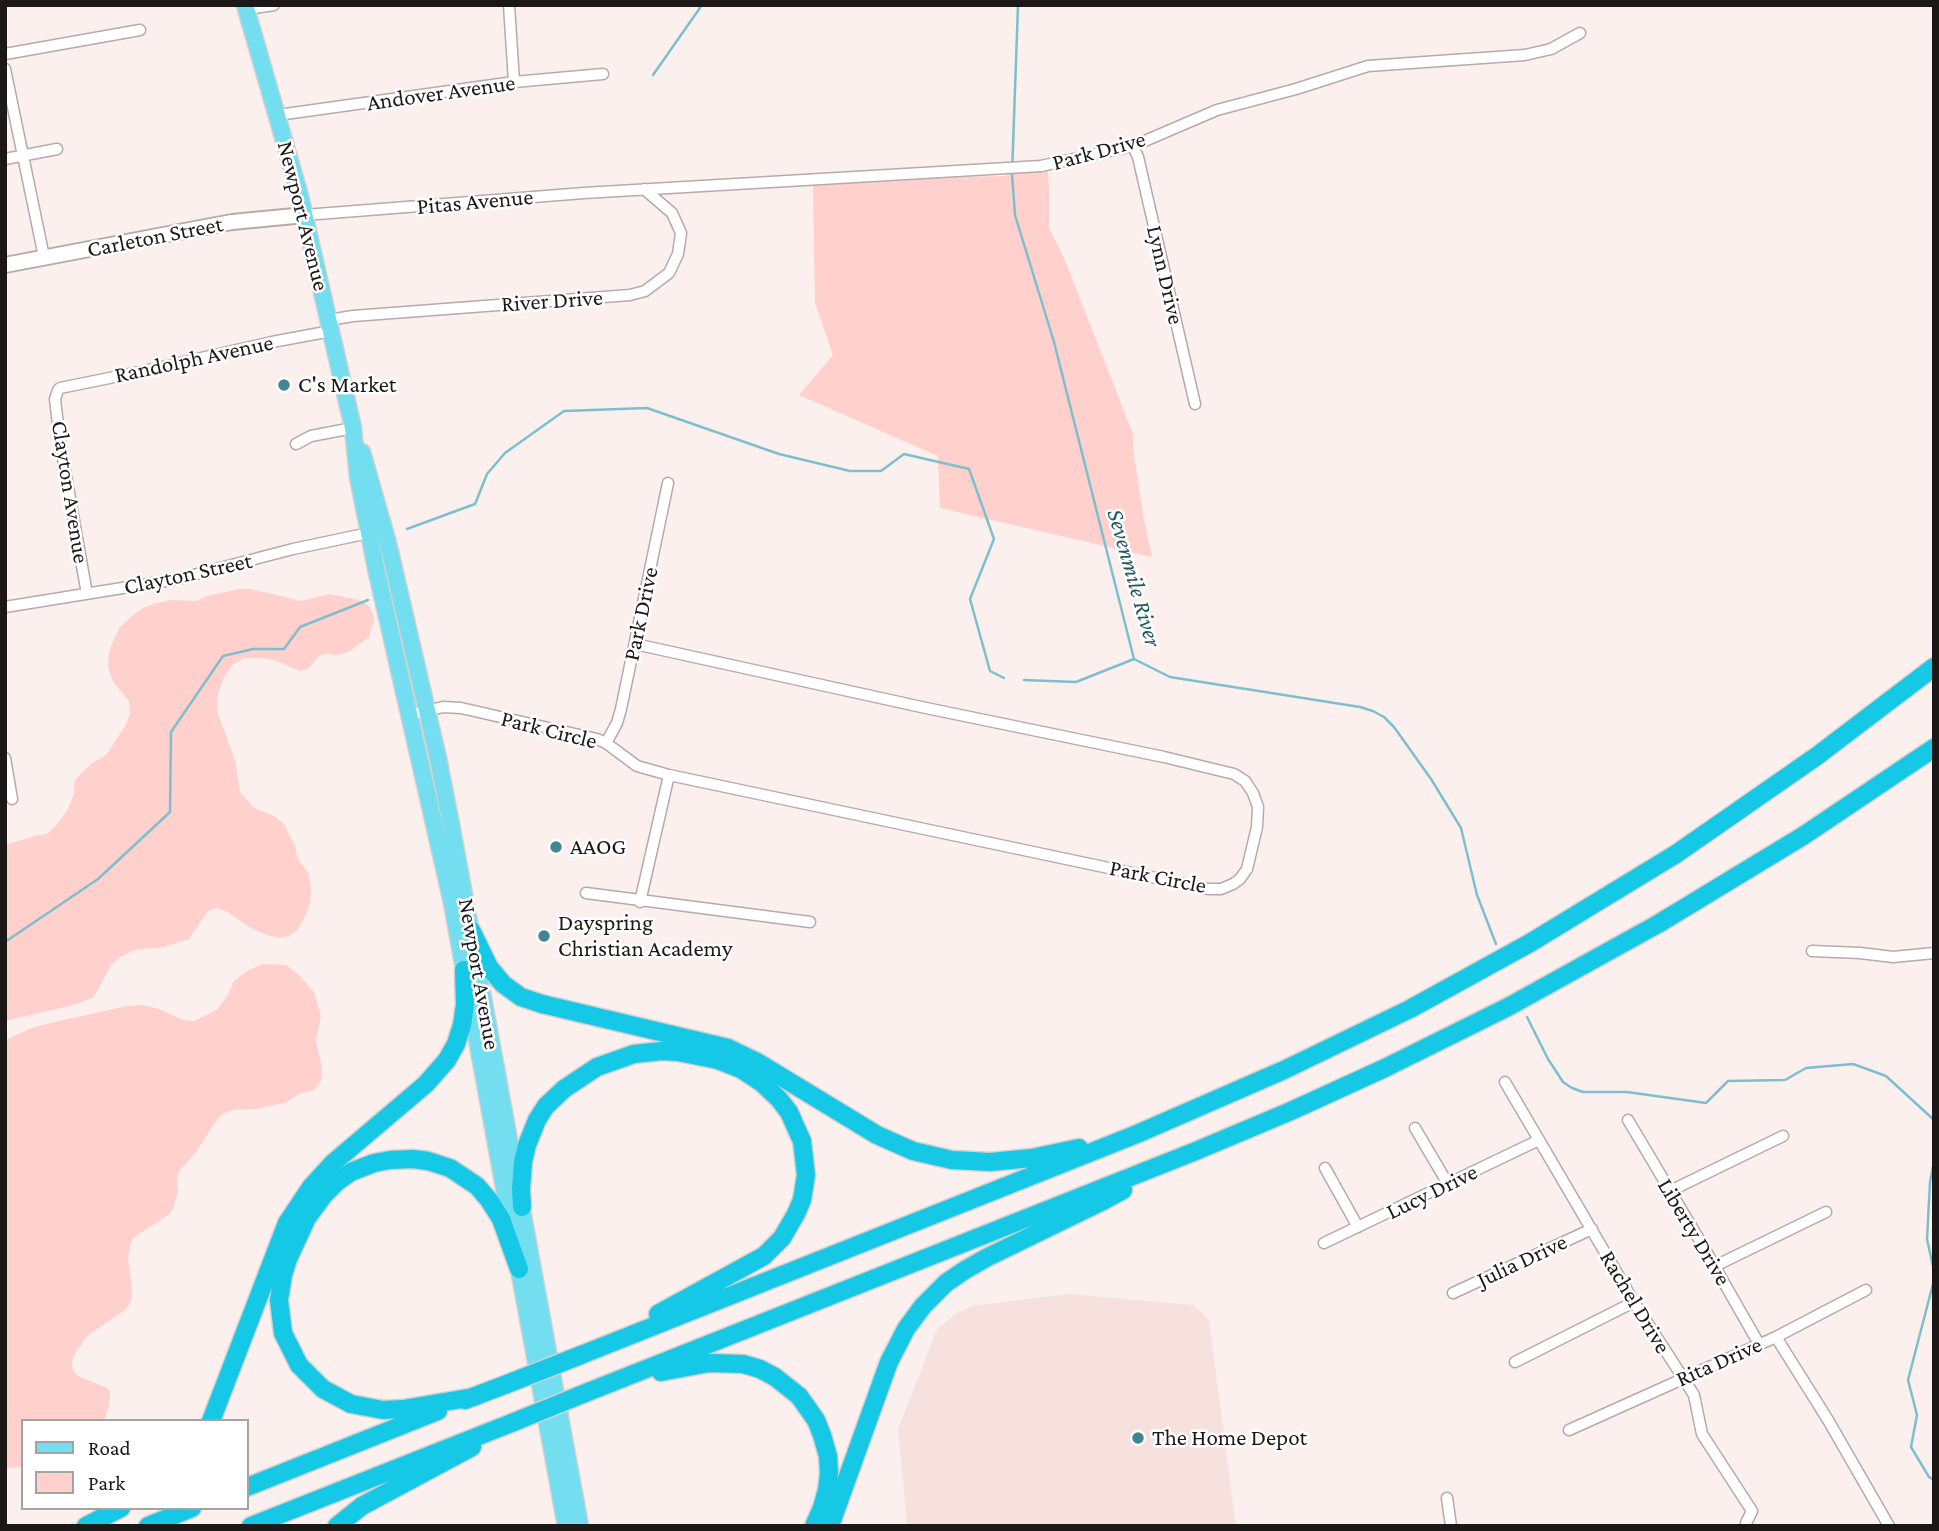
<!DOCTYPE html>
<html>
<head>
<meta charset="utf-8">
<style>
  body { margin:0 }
  #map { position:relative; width:1939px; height:1531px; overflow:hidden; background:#fbf0ee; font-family:"Crimson Pro",serif }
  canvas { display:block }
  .frame { position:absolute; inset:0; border:7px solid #1c1818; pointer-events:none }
  .legend { position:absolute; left:21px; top:1419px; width:228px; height:91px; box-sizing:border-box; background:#fff; border:2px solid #a4a3a3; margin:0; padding:9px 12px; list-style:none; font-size:21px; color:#1c1818 }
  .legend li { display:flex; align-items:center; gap:14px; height:35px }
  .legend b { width:35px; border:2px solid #a4a3a3 }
</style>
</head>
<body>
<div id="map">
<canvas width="1939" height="1531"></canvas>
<div class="frame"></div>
<ul class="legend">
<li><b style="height:9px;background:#73def0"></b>Road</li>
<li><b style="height:19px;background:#ffd0cc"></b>Park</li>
</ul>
</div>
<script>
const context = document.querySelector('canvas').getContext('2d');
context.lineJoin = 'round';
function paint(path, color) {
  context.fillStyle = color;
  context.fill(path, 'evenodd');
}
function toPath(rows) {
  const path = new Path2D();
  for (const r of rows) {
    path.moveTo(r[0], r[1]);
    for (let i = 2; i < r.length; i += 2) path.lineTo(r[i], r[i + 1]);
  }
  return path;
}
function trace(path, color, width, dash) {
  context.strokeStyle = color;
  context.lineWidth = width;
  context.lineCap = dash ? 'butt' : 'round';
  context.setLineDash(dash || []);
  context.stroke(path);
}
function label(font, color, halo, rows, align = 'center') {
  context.font = font + ' "Crimson Pro",serif';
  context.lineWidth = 5;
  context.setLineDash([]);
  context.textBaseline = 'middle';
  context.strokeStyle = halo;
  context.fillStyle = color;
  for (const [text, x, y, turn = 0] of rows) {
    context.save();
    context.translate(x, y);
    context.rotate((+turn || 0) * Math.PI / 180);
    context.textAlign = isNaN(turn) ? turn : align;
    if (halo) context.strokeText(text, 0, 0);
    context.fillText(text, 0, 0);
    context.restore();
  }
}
paint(toPath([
  [1069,1294,1194,1305,1209,1320,1236,1526,907,1526,898,1429,937,1329,957,1313,972,1306]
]), '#f6e1df');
paint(toPath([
  [1047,163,1049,187,1049,228,1064,258,1133,434,1133,449,1144,520,1152,557,940,508,938,456,799,395,833,355,815,303,813,185,898,181,927,178,1005,176,1034,164],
  [239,589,251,589,301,601,329,594,345,597,360,600,369,606,373,614,374,620,369,637,348,652,336,655,324,654,318,657,309,668,300,671,277,661,263,658,245,658,232,665,224,677,218,693,217,711,235,760,240,792,254,808,274,816,284,824,295,846,298,859,309,874,311,891,310,904,304,918,297,930,289,936,279,938,267,935,251,928,226,911,216,908,207,912,189,939,164,947,134,950,120,957,111,965,94,997,77,1004,5,1021,5,845,35,836,47,834,58,823,68,809,74,794,75,780,92,763,106,755,126,725,130,713,129,701,115,684,111,677,108,666,109,652,114,639,120,627,132,616,143,608,157,603,172,600,197,601,207,596],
  [263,964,286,965,298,974,314,992,321,1017,316,1041,322,1068,321,1081,314,1090,301,1093,284,1103,256,1109,233,1110,222,1114,214,1124,196,1152,179,1171,177,1177,178,1191,173,1209,168,1215,133,1238,130,1246,128,1258,132,1289,131,1301,125,1310,87,1336,73,1357,72,1365,74,1372,80,1377,107,1388,110,1391,109,1406,104,1421,23,1421,23,1467,5,1468,5,1040,32,1028,50,1023,127,1006,143,1005,159,1009,183,1020,194,1021,217,1010,228,995,234,981,247,971]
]), '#ffd0cc');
trace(toPath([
  [1018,5,1012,174,1015,215,1054,342,1134,659,1170,677,1360,707,1373,711,1384,717,1394,727,1431,779,1461,828,1477,895,1496,944],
  [653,75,702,5],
  [407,529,475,504,487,474,505,453,564,411,647,408,779,454,850,471,881,471,904,454,969,469,994,539,970,599,990,671,1004,678],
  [1024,680,1076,682,1134,659],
  [5,942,98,879,170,812,171,732,223,656,253,649,284,649,300,627,368,600],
  [1527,1017,1548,1059,1563,1082,1572,1088,1583,1092,1627,1092,1706,1103,1728,1081,1785,1080,1806,1068,1853,1064,1886,1076,1934,1120],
  [1934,1162,1930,1182,1927,1239,1934,1271],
  [1934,1280,1908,1380,1917,1415,1911,1447,1929,1477,1934,1480]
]), '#7ebfce', 2.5);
const street = toPath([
  [509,5,514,82],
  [247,9,274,5],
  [5,54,140,30],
  [5,69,44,257],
  [278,115,514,82,603,74],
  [1133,146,1138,157,1195,404],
  [5,159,57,149],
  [305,215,584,193,1041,166,1133,146,1217,110,1296,89,1368,66,1525,55,1551,49,1580,33],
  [329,320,353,316,630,295,645,291,669,273,678,254,681,233,672,213,644,189],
  [296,444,311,436,353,428],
  [87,594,60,442,55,399,58,390,60,388,144,371,272,342,331,331],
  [5,607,178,579,293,549,369,533],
  [409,715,443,707,461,708,597,739,606,743,637,766,669,775,1208,889,1221,889,1233,884,1240,879,1247,869,1257,827,1258,807,1253,793,1245,781,1234,774,1164,757,926,708,635,644],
  [606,743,617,723,621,709,668,483],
  [5,758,12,799],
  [586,893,810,922],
  [640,902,669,775],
  [1812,951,1860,953,1893,957,1934,953],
  [1505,1082,1634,1302,1694,1395,1702,1434,1752,1511,1746,1523],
  [1628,1120,1703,1246,1759,1344],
  [1415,1128,1448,1184],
  [1325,1168,1358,1227],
  [1670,1191,1783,1136],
  [1324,1243,1539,1140],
  [1715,1266,1826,1212],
  [1453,1293,1592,1229],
  [1776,1337,1828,1420,1889,1526],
  [1515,1362,1634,1302],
  [1569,1430,1776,1337,1866,1290],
  [1447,1498,1451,1526]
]);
const secondary = toPath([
  [5,265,232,222,305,215]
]);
const primary = toPath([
  [245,5,300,196,353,428,358,477,377,573,452,903,566,1526],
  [362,452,388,543,438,758,451,824,580,1526]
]);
const highway = toPath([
  [471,930,489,967,503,984,521,997,542,1004,728,1048,757,1062,877,1135,913,1151,952,1160,990,1162,1032,1158,1079,1148],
  [522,1207,521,1189,523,1162,527,1145,537,1120,546,1106,564,1089,597,1067,634,1054,662,1051,678,1052,718,1060,741,1069,762,1083,779,1099,789,1112,802,1141,806,1175,802,1200,796,1214,782,1238,764,1256,658,1314],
  [581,1355,1137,1134,1284,1070,1410,1009,1530,943,1676,854,1817,756,1934,667],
  [661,1372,709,1363,743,1364,760,1369,775,1377,799,1396,816,1420,822,1435,828,1456,829,1473,827,1490,822,1508,814,1526],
  [588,1392,1196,1151,1291,1111,1385,1068,1508,1007,1658,924,1803,836,1934,748],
  [474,1397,403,1409,383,1410,351,1404,323,1389,299,1365,283,1333,279,1300,283,1275,288,1259,307,1218,324,1195,337,1182,351,1172,374,1163,390,1160,413,1159,428,1161,450,1168,477,1186,489,1200,501,1219,519,1269],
  [465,1400,507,1384],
  [211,1421,287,1223,311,1187,333,1163,426,1084,447,1060,456,1044,462,1025,465,1005,464,970],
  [247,1487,438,1411],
  [86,1526,121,1508],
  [148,1526,192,1508],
  [251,1526,514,1422],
  [337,1526,362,1506,472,1447],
  [830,1526,889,1362,906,1329,923,1306,946,1283,965,1270,988,1257,1101,1202,1123,1190]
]);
trace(street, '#b6abaa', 13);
trace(secondary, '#b6abaa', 18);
trace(primary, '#d2d1d1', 19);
trace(highway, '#d2d1d1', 21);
trace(street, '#fff', 10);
trace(secondary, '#fff', 14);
trace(primary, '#73def0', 16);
trace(highway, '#15c8e6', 18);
const highwayBridge = toPath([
  [507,1384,581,1355],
  [514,1422,588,1392]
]);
trace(highwayBridge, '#d2d1d1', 21, []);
trace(highwayBridge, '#15c8e6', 18);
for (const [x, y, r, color] of [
  [284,385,7,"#428695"],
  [556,847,7,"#428695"],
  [544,936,7,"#428695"],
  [1138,1438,7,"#428695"]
]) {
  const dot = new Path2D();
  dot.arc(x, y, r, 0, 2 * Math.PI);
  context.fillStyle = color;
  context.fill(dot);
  trace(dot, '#fff', 2.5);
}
label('23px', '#1c1818', '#fff', [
  ["Andover Avenue",441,93,-8],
  ["Park Drive",1099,151,-15],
  ["Pitas Avenue",475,202,-5],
  ["Newport Avenue",303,216,76],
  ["Carleton Street",155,237,-11],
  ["Lynn Drive",1165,275,77],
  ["River Drive",552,301,-4],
  ["Randolph Avenue",194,359,-12],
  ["Clayton Avenue",70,492,81],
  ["Clayton Street",188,574,-12],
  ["Park Drive",641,614,-78],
  ["Park Circle",549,730,14],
  ["Park Circle",1158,877,11],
  ["Newport Avenue",479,974,80],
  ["Lucy Drive",1432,1192,-26],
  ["Liberty Drive",1694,1232,59],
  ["Julia Drive",1522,1261,-25],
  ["Rachel Drive",1635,1302,59],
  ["Rita Drive",1719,1362,-24]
]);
label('23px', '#1c1818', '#fff', [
  ["C's Market",298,385],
  ["AAOG",570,847],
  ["Dayspring",558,923],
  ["Christian Academy",558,949],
  ["The Home Depot",1152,1438]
], 'left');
label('italic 24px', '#1f5661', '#fff', [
  ["Sevenmile River",1134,578,74]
]);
</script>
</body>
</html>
